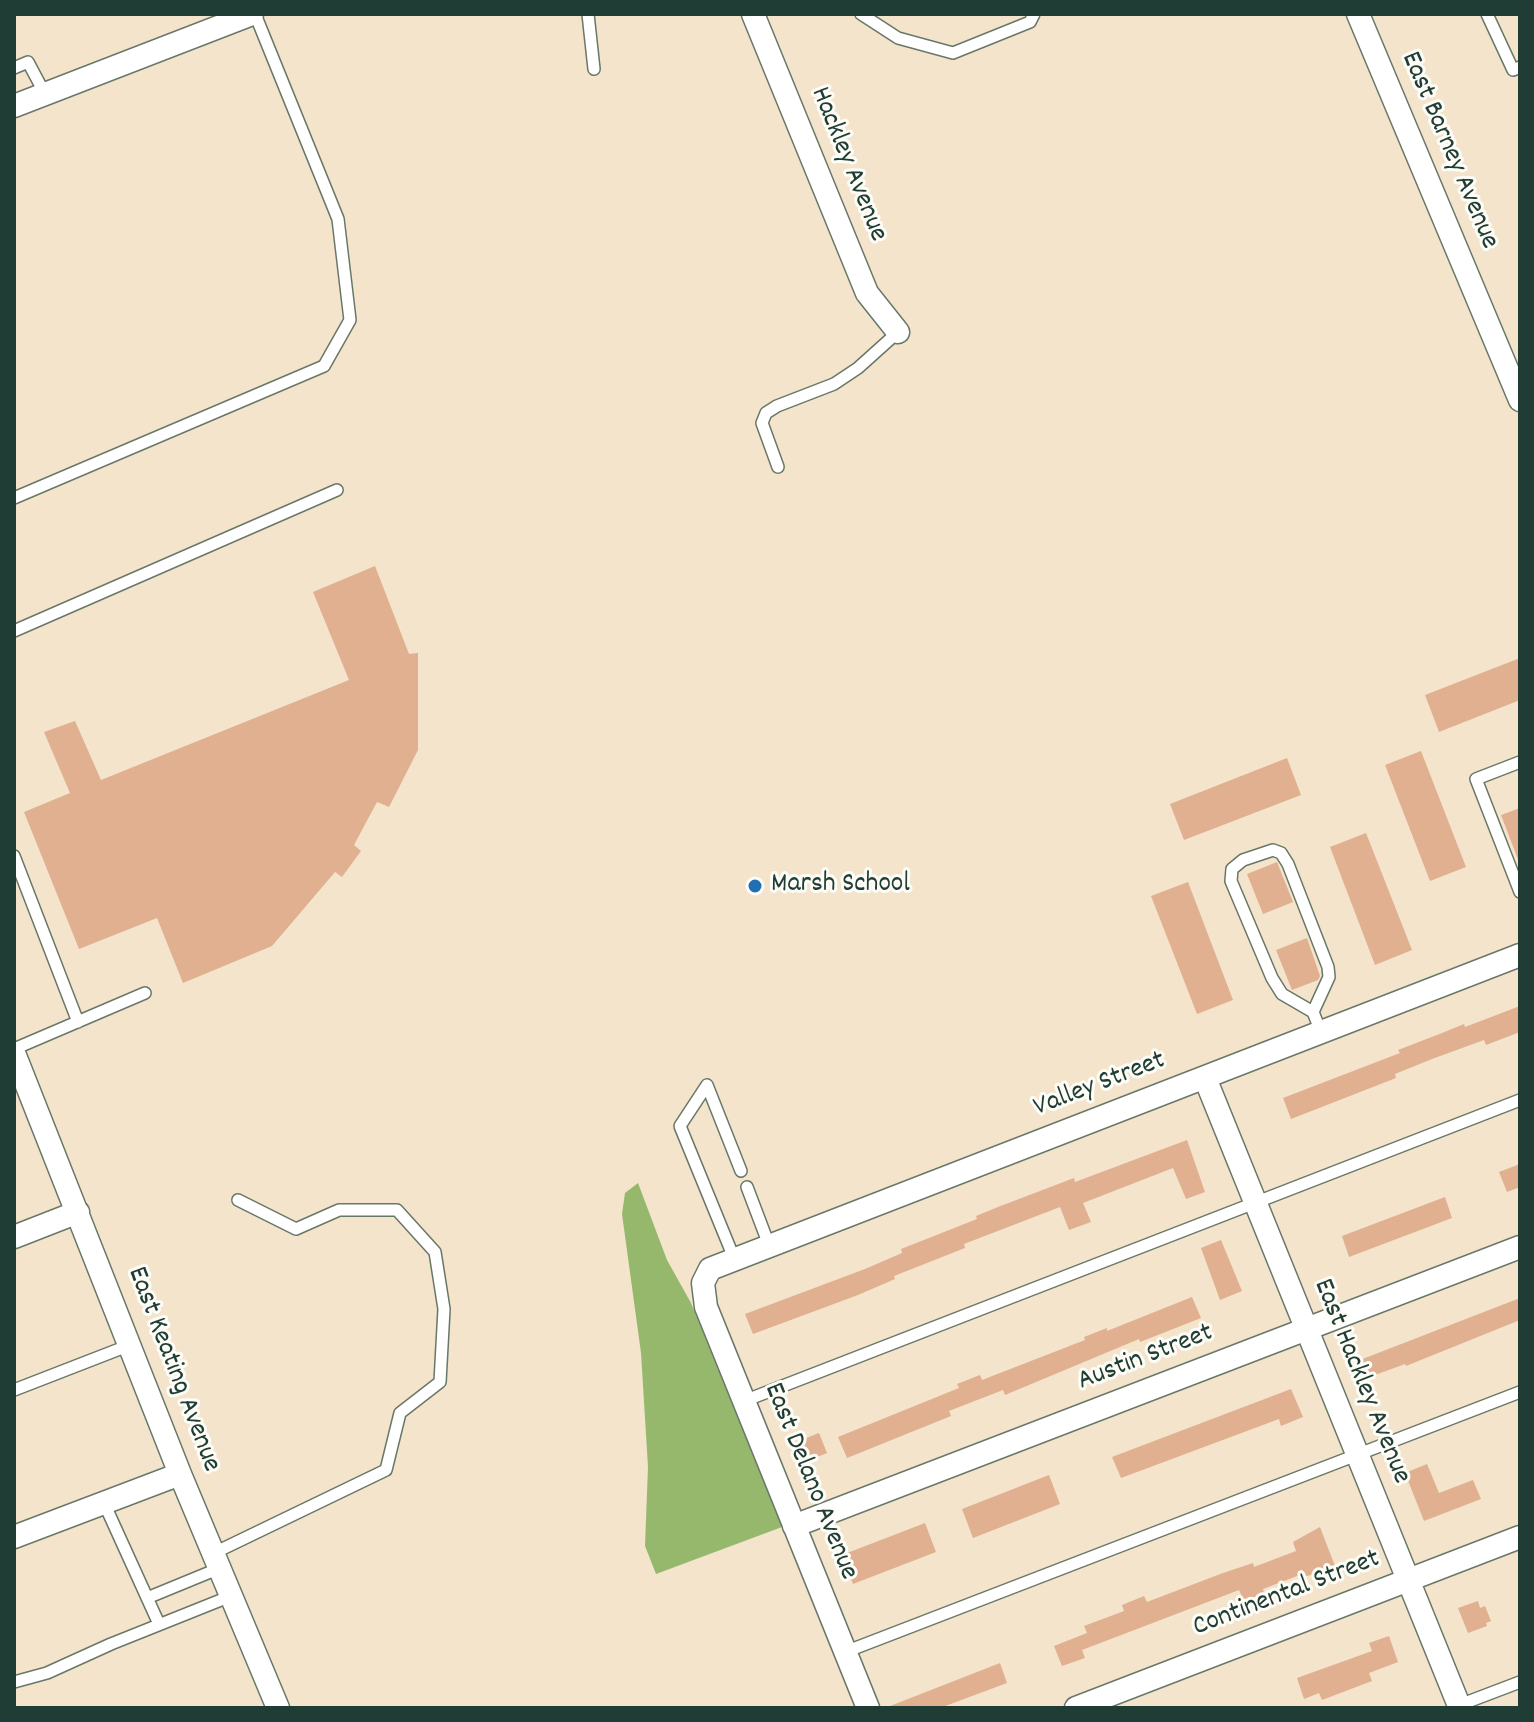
<!DOCTYPE html>
<html>
<head>
<meta charset="utf-8">
<style>
  body { margin:0 }
  #map { position:relative; width:1534px; height:1722px; overflow:hidden; background:#f3e4cb; font-family:Dekko,sans-serif }
  canvas { display:block }
  .frame { position:absolute; inset:0; border:16px solid #1f3d34; pointer-events:none }
</style>
</head>
<body>
<div id="map">
<canvas width="1534" height="1722"></canvas>
<div class="frame"></div>
</div>
<script>
const context = document.querySelector('canvas').getContext('2d');
context.lineJoin = 'round';
function paint(path, color) {
  context.fillStyle = color;
  context.fill(path, 'evenodd');
}
function toPath(rows) {
  const path = new Path2D();
  for (const r of rows) {
    path.moveTo(r[0], r[1]);
    for (let i = 2; i < r.length; i += 2) path.lineTo(r[i], r[i + 1]);
  }
  return path;
}
function trace(path, color, width, dash) {
  context.strokeStyle = color;
  context.lineWidth = width;
  context.lineCap = dash ? 'butt' : 'round';
  context.setLineDash(dash || []);
  context.stroke(path);
}
function label(font, color, halo, rows, align = 'center') {
  context.font = font + ' Dekko,sans-serif';
  context.lineWidth = 6;
  context.setLineDash([]);
  context.textBaseline = 'middle';
  context.strokeStyle = halo;
  context.fillStyle = color;
  for (const [text, x, y, turn = 0] of rows) {
    context.save();
    context.translate(x, y);
    context.rotate((+turn || 0) * Math.PI / 180);
    context.textAlign = isNaN(turn) ? turn : align;
    if (halo) context.strokeText(text, 0, 0);
    context.fillText(text, 0, 0);
    context.restore();
  }
}
paint(toPath([
  [638,1183,667,1260,691,1303,782,1527,656,1574,645,1546,648,1467,641,1353,622,1214,625,1193]
]), '#96b86c');
paint(toPath([
  [375,566,409,654,418,653,418,750,389,807,377,802,354,845,361,851,342,877,335,872,272,946,183,983,157,918,79,949,24,812,70,793,44,732,75,721,101,780,349,680,313,592],
  [1520,658,1520,700,1439,732,1425,695],
  [1421,751,1466,867,1430,881,1385,765],
  [1287,758,1301,795,1184,840,1170,804],
  [1520,808,1520,862,1519,862,1501,815],
  [1366,833,1412,950,1375,965,1330,847],
  [1277,862,1293,902,1263,914,1247,874],
  [1188,882,1233,1000,1197,1014,1151,896],
  [1307,938,1320,976,1318,980,1292,990,1276,950],
  [1520,1006,1520,1032,1486,1045,1484,1040,1432,1059,1395,1074,1396,1078,1291,1119,1283,1098,1400,1053,1398,1050,1442,1033,1464,1024,1465,1027],
  [1187,1140,1205,1192,1186,1199,1173,1168,1083,1203,1091,1222,1069,1230,1060,1207,964,1244,965,1248,894,1276,895,1279,858,1295,753,1334,745,1314,865,1269,902,1253,901,1249,977,1219,976,1216,998,1207,1074,1178,1075,1182],
  [1520,1164,1520,1187,1507,1192,1499,1172],
  [1445,1197,1452,1218,1349,1257,1342,1236],
  [1221,1240,1242,1291,1220,1300,1201,1248],
  [1192,1297,1201,1318,1140,1342,1139,1339,1005,1395,1003,1390,949,1411,951,1416,847,1458,838,1437,959,1388,957,1384,980,1375,982,1380,1085,1340,1084,1337,1107,1328,1107,1331],
  [1520,1298,1520,1320,1406,1366,1405,1364,1367,1378,1360,1360],
  [1291,1389,1303,1417,1281,1426,1279,1419,1121,1478,1112,1457],
  [819,1433,827,1453,805,1462,796,1442],
  [1427,1464,1439,1493,1473,1480,1481,1499,1424,1521,1405,1473],
  [1049,1475,1060,1504,973,1538,962,1509],
  [925,1523,936,1552,853,1584,842,1555],
  [1320,1527,1335,1566,1316,1574,1306,1576,1305,1573,1263,1589,1264,1593,1244,1601,1239,1590,1082,1650,1085,1658,1062,1666,1054,1646,1087,1633,1084,1626,1124,1611,1122,1605,1144,1596,1147,1602,1223,1573,1253,1563,1254,1567,1296,1551,1293,1542],
  [1478,1601,1480,1608,1485,1606,1491,1621,1486,1623,1487,1626,1468,1633,1458,1608],
  [1389,1636,1398,1662,1369,1673,1372,1681,1322,1700,1319,1693,1304,1699,1297,1678,1372,1651,1369,1643],
  [1000,1663,1007,1683,940,1708,885,1708]
]), '#e0b090');
const service = toPath([
  [588,14,594,69],
  [861,14,898,38,953,53,1030,22,1034,14],
  [1487,14,1513,70,1520,67],
  [14,68,28,62,45,94],
  [778,467,762,423,766,413,777,406,834,384,858,368,898,332],
  [14,498,324,366,350,320,338,219,255,14],
  [14,631,337,490],
  [1520,762,1476,779,1520,892],
  [14,856,78,1022],
  [1313,1012,1329,977,1328,967,1288,864,1281,853,1273,850,1243,860,1232,869,1231,881,1272,978,1282,994,1313,1012,1321,1032],
  [14,1049,145,993],
  [747,1187,769,1245],
  [734,1258,680,1126,707,1085,741,1171],
  [14,1390,130,1345],
  [744,1401,1520,1100],
  [104,1503,159,1624],
  [214,1553,386,1470,400,1413,440,1382,444,1309,435,1252,397,1210,339,1210,296,1229,238,1200],
  [147,1598,220,1568],
  [845,1652,1520,1392],
  [14,1682,47,1673,111,1644,231,1596],
  [1457,1706,1520,1682]
]);
const minor = toPath([
  [753,14,867,293,898,332],
  [1358,14,1520,400],
  [14,106,252,14],
  [14,1053,180,1474,278,1708],
  [1205,1078,1460,1708],
  [14,1237,78,1212],
  [794,1526,1520,1247],
  [14,1537,180,1474],
  [868,1708,706,1307,703,1283,710,1269,1520,955],
  [1076,1708,1520,1537]
]);
trace(service, '#697769', 14);
trace(minor, '#697769', 25);
trace(service, '#fff', 11);
trace(minor, '#fff', 22);
for (const [x, y, r, color] of [
  [755,886,8,"#1f6fb2"]
]) {
  const dot = new Path2D();
  dot.arc(x, y, r, 0, 2 * Math.PI);
  context.fillStyle = color;
  context.fill(dot);
  trace(dot, '#fdfcf7', 3);
}
label('28px', '#1f3d34', '#fdfcf7', [
  ["East Barney Avenue",1448,151,67],
  ["Hackley Avenue",847,165,68],
  ["Valley Street",1100,1086,-21],
  ["Austin Street",1146,1359,-21],
  ["East Keating Avenue",172,1370,69],
  ["East Hackley Avenue",1360,1382,68],
  ["East Delano Avenue",809,1482,68],
  ["Continental Street",1287,1595,-21]
]);
label('28px', '#1f3d34', '#fdfcf7', [
  ["Marsh School",771,886]
], 'left');
</script>
</body>
</html>
